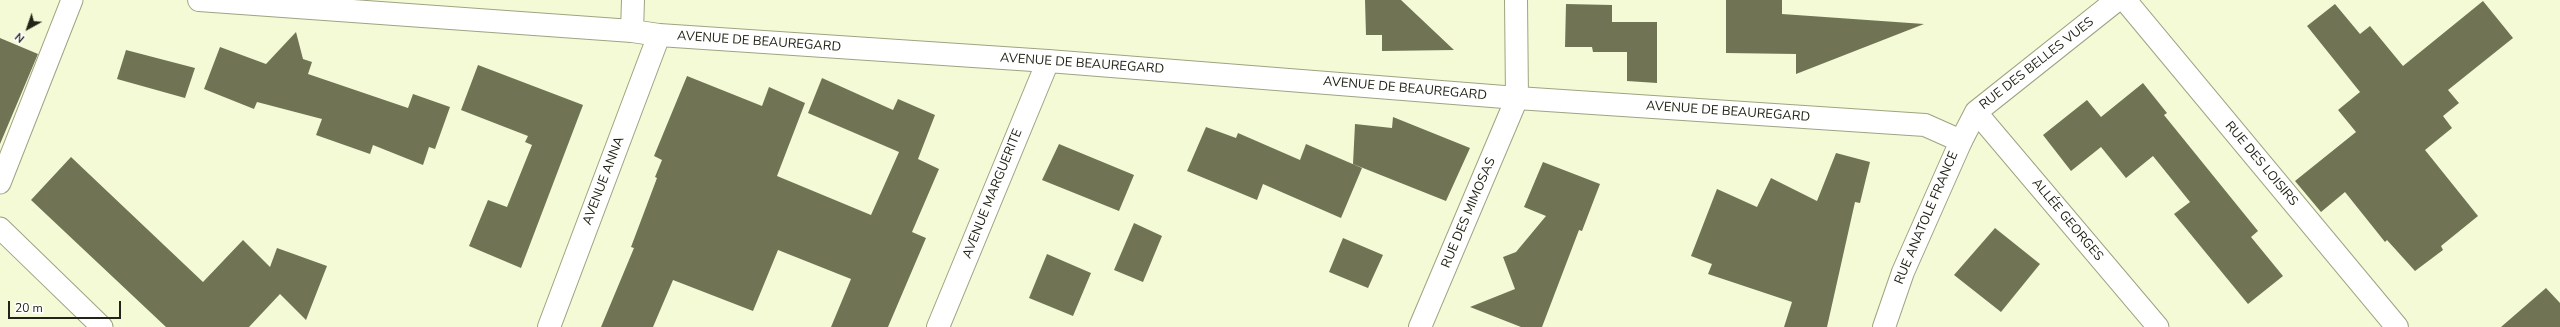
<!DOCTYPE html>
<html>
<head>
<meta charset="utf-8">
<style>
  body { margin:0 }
  #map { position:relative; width:2560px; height:327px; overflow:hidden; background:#f4f9d6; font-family:"Nunito Sans",sans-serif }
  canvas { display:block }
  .north { position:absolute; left:8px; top:8px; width:40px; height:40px; -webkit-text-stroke:3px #fff; paint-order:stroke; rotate:220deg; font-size:11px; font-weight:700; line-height:16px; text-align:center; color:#232417 }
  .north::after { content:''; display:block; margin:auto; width:14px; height:18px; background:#232417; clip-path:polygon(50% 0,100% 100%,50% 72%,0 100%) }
  .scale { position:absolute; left:8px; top:301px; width:113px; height:18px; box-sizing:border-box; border:2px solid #232417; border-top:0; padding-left:5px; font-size:12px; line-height:14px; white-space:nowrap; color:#232417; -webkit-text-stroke:3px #fff; paint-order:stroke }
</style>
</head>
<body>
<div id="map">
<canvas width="2560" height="327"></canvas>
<div class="north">N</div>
<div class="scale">20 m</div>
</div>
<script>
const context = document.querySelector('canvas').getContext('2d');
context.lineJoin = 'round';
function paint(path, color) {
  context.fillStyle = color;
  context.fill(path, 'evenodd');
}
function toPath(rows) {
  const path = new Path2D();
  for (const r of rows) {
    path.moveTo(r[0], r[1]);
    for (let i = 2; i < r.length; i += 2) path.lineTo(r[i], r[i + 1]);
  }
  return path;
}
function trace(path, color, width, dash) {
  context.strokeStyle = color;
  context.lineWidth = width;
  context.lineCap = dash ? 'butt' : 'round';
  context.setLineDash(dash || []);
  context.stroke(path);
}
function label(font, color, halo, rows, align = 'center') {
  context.font = font + ' "Nunito Sans",sans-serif';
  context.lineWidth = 3;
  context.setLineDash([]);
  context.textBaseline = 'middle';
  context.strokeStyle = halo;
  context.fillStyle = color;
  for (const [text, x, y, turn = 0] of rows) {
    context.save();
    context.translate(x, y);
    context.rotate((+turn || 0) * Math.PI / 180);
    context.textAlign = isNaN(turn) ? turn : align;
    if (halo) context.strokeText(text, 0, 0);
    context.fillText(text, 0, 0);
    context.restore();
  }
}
paint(toPath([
  [1365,0,1401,0,1454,50,1382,51,1382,35,1366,35],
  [1726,0,1782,0,1782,14,1924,24,1796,74,1796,54,1726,53],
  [2483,1,2513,38,2448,90,2459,103,2443,116,2452,128,2425,150,2478,216,2441,246,2443,250,2415,271,2387,240,2385,242,2345,192,2321,212,2295,181,2356,132,2338,110,2360,92,2307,26,2335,4,2360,34,2370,26,2403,66],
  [1566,4,1612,5,1612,22,1657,22,1657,83,1627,81,1627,52,1593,52,1592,47,1565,47],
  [296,32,303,59,312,62,308,74,408,108,413,94,450,107,435,149,429,147,423,165,373,145,370,154,316,135,322,119,257,102,254,109,204,89,220,47,266,64],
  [0,38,38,54,0,144],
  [126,50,195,68,185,98,117,79],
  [478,65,583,105,521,268,469,246,488,200,507,207,532,145,525,142,528,136,461,110],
  [687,76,762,106,769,87,805,103,777,176,871,215,899,152,808,113,822,78,893,110,898,99,935,115,918,159,939,169,912,232,926,238,888,327,831,327,851,279,778,250,753,311,673,280,653,327,601,327,634,248,631,247,657,178,655,177,662,160,654,156],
  [2143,83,2167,113,2164,115,2258,231,2251,237,2283,276,2248,304,2174,214,2190,202,2153,156,2126,178,2101,147,2071,171,2043,135,2087,100,2101,117],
  [1393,117,1470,148,1446,201,1353,164,1355,124,1392,128],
  [1206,127,1236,138,1238,133,1300,160,1306,144,1362,168,1341,218,1263,184,1257,200,1187,171],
  [1059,144,1134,175,1119,211,1042,180],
  [1836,153,1870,162,1860,203,1855,202,1827,327,1784,327,1792,302,1708,274,1712,264,1691,256,1717,189,1757,207,1771,178,1817,201],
  [71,157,203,282,243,240,270,267,277,248,327,266,306,320,280,294,249,327,166,327,31,200],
  [1543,162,1600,184,1582,231,1579,230,1542,327,1521,327,1470,307,1515,289,1503,257,1516,252,1546,216,1524,207],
  [1134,223,1162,236,1143,282,1114,270],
  [1995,228,2040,264,2001,312,1954,275],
  [1343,238,1383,255,1368,288,1329,272],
  [1047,254,1091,273,1073,316,1029,298],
  [2546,288,2560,303,2560,327,2501,327]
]), '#707455');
const lane = toPath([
  [1976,112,2158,327],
  [0,183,72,0],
  [0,228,102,327]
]);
const street = toPath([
  [2125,0,2397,327],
  [632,31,633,0],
  [1961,141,1976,112,2117,0],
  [549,327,659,35],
  [938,327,1048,61],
  [1420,327,1517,98]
]);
const secondary = toPath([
  [199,0,632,31,659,35,1048,61,1517,98,1925,125,1961,141,1903,272,1884,327],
  [1516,0,1517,98]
]);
trace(lane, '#9fa382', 23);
trace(street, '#9fa382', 24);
trace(secondary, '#9fa382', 24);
trace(lane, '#fff', 21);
trace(street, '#fff', 22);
trace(secondary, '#fff', 22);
label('13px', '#232417', '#fff', [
  ["AVENUE DE BEAUREGARD",759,42,4],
  ["AVENUE DE BEAUREGARD",1082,64,4],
  ["RUE DES BELLES VUES",2037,64,-38],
  ["AVENUE DE BEAUREGARD",1405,89,5],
  ["AVENUE DE BEAUREGARD",1728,112,4],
  ["RUE DES LOISIRS",2261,164,50],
  ["AVENUE ANNA",604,181,-69],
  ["AVENUE MARGUERITE",993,194,-68],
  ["RUE DES MIMOSAS",1469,213,-67],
  ["RUE ANATOLE FRANCE",1927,218,-67],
  ["ALLÉE GEORGES",2067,220,50]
]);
</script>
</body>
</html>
